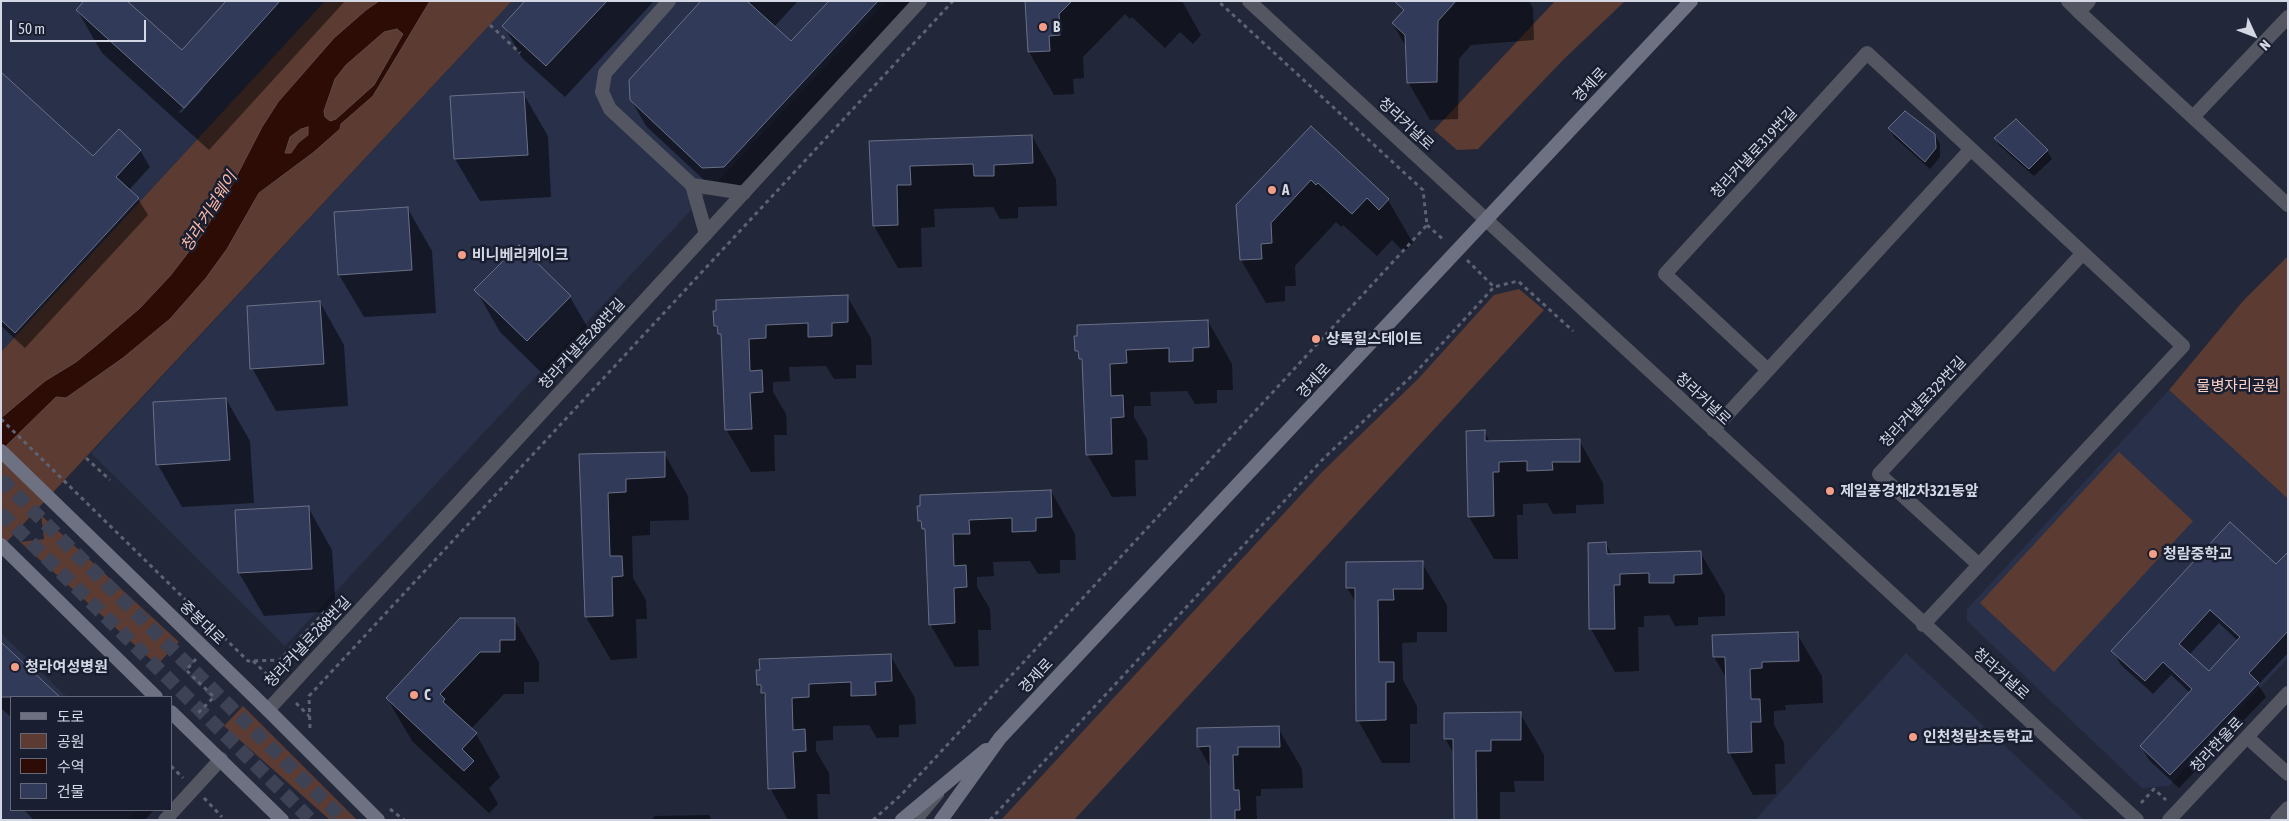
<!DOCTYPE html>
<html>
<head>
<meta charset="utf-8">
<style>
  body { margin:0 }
  #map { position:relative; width:2289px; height:821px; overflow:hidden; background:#22273a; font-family:"Asap Condensed","Noto Sans KR",sans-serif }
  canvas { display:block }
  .frame { position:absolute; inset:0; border:2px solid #d4d8e5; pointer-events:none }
  .legend { position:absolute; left:10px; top:696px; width:162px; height:115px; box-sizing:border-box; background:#191e30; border:1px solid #646878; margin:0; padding:6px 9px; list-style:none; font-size:15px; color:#d4d8e5 }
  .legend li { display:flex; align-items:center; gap:10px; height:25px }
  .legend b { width:25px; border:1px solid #646878 }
  .north { position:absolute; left:2229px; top:10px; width:50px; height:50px; -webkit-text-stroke:4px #191e30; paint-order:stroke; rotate:133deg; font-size:14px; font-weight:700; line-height:20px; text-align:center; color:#d4d8e5 }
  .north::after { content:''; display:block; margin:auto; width:18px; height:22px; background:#d4d8e5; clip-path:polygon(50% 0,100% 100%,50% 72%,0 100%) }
  .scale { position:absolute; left:10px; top:20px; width:136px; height:22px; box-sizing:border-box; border:2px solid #d4d8e5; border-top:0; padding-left:6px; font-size:15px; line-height:18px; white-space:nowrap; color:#d4d8e5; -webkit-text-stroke:4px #191e30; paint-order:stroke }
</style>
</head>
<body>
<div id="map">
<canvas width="2289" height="821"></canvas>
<div class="frame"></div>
<ul class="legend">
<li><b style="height:6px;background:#6d7181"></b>도로</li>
<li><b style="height:14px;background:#5b3b32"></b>공원</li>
<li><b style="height:14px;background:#2c0c04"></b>수역</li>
<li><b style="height:14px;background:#323a5a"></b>건물</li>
</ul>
<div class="north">N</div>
<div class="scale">50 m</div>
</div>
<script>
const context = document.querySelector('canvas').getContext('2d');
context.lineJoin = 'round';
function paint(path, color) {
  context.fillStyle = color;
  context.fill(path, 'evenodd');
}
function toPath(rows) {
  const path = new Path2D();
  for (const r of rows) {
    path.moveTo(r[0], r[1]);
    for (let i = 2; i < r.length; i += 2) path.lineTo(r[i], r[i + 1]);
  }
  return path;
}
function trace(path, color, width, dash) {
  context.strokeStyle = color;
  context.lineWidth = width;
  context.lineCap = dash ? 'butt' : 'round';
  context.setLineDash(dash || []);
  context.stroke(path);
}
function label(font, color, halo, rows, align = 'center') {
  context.font = font + ' "Asap Condensed","Noto Sans KR",sans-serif';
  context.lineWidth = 5;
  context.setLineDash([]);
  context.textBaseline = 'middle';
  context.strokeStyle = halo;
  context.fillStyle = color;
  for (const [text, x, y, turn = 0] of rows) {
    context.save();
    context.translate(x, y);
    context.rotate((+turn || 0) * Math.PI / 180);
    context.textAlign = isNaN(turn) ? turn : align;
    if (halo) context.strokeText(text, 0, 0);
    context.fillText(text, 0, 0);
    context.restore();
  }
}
paint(toPath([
  [1,1,325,1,1,352],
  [512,1,886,1,285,646,91,453],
  [2169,390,2288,499,2288,658,2169,786,2142,788,1967,621,1967,609],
  [1,633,67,697,11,697,11,810,137,810,127,820,1,820],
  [1906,653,2084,820,1755,820]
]), '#293049');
paint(toPath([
  [325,1,512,1,1,548,1,352],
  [1555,1,1625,1,1564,59,1478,149,1457,150,1434,130],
  [2288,256,2288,497,2287,498,2169,390,2243,301],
  [1519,289,1544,310,1074,820,1001,820,1322,472,1419,378,1494,295],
  [2119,452,2193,521,2054,672,1980,603],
  [41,515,179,642,157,665,20,542,44,539],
  [243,706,357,820,330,820,224,726]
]), '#5b3b32');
const water = toPath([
  [379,1,430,1,373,96,341,124,340,129,314,152,259,193,227,249,206,278,170,319,123,358,66,398,56,397,1,451,1,418,45,381,76,362,98,344,140,308,170,276,201,236,232,185,262,127,278,102,334,38,366,10,379,1],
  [397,29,403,34,374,85,336,119,330,121,325,117,324,111,335,79,346,65,384,32,397,29],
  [308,127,308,135,298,143,291,153,285,153,290,137,301,129,308,127]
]);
paint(water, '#2c0c04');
trace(water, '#5e4948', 1);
paint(toPath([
  [228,1,345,1,209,150,102,53,77,10,182,52],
  [202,87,203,89,181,113,179,112],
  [527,1,654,1,565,97,522,58,504,26],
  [702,1,798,1,774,27,791,43,831,1,918,1,739,193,718,193,646,126,631,100],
  [1026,1,1182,1,1201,35,1193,44,1180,32,1165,48,1132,17,1130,19,1125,14,1083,57,1084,78,1073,79,1074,94,1054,95,1029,52],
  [1408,1,1529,1,1533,8,1534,40,1471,45,1459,59,1458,119,1430,120,1408,82,1406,47,1393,24,1404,11,1402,8],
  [1,73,94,158,140,150,150,167,129,190,138,199,148,215,25,348,1,326],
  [523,93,548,136,551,197,480,201,455,159],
  [2016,120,2047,151,2052,159,2034,176,2000,146,1995,138],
  [1311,128,1388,200,1413,243,1404,252,1392,240,1377,256,1343,225,1341,227,1336,222,1295,266,1296,286,1285,286,1285,301,1266,303,1241,260,1238,206],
  [1890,129,1935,135,1940,144,1940,157,1930,169,1894,137],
  [1032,136,1056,179,1057,206,1018,207,1018,218,1000,219,993,207,934,209,935,227,921,228,922,267,898,268,874,226,871,142],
  [408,209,432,251,436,313,364,317,339,275],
  [519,246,570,297,595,340,552,383,500,332,476,290],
  [847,296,871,338,872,365,856,365,856,378,834,379,826,366,789,367,790,381,773,382,773,392,786,414,787,435,774,435,775,471,751,472,726,429,723,340,715,326],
  [320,302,344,345,348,406,276,411,252,368],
  [1208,321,1232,364,1233,390,1217,390,1217,403,1195,404,1187,391,1150,392,1151,406,1134,406,1134,417,1147,439,1148,460,1135,460,1136,496,1112,497,1087,454,1084,366,1076,351],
  [226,399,250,441,254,503,182,507,158,465],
  [1484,431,1490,442,1579,440,1603,483,1604,504,1576,505,1576,513,1553,514,1547,503,1523,504,1523,515,1517,515,1518,559,1494,559,1469,517],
  [664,453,688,496,689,520,650,521,650,535,632,536,633,578,646,600,647,619,636,619,637,658,611,660,586,617,581,456],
  [1051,491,1075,534,1076,560,1060,560,1060,573,1038,574,1030,561,993,562,994,576,977,577,977,587,990,609,991,630,978,630,979,666,955,667,930,624,927,535,919,521],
  [308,507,332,550,336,611,264,616,239,573,236,512],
  [1606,544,1612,555,1700,552,1725,595,1725,616,1698,617,1698,625,1675,626,1669,615,1644,616,1644,627,1638,627,1639,671,1615,672,1591,629],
  [2288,554,2288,653,2258,685,2266,697,2179,788,2149,760,2141,746,2190,693,2171,675,2153,694,2121,665,2113,651,2276,566],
  [2219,623,2238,641,2209,673,2189,655],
  [1347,563,1422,563,1447,605,1447,632,1417,632,1417,642,1402,643,1403,680,1417,706,1417,724,1410,724,1410,763,1382,763,1358,720,1357,604,1347,588],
  [514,619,539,662,539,682,524,682,524,694,504,694,471,729,476,734,500,777,489,788,498,804,489,813,412,741,387,698],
  [1797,634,1822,676,1823,703,1785,705,1786,710,1774,711,1774,725,1784,743,1785,764,1775,764,1776,794,1753,795,1729,752,1727,679,1714,657],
  [1,644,54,693,56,697,11,697,11,717,1,708],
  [890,655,915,698,916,724,899,725,899,737,877,738,869,725,833,726,833,740,816,741,816,751,829,773,830,794,817,794,818,820,788,820,770,788,766,700,758,685,758,671],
  [1520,713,1544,755,1544,781,1514,781,1515,792,1500,792,1500,820,1455,820,1455,755,1445,739],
  [1278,728,1302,769,1303,788,1261,789,1261,796,1256,796,1257,820,1213,820,1212,770,1198,746],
  [24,810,153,810,153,811,145,820,34,820],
  [709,815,712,820,651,820,655,816]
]), '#0007');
const building = toPath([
  [84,1,127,1,182,50,226,1,280,1,184,108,76,10,84,1],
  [525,1,607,1,546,66,502,26,525,1],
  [701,1,747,1,791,41,829,1,878,1,724,167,702,168,630,100,629,80,701,1],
  [1025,1,1072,1,1059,14,1060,35,1049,36,1050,51,1028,52,1025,1],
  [1394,1,1456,1,1438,21,1437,82,1407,83,1405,35,1392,23,1404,10,1394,1],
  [1,72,93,156,119,129,141,150,116,177,139,198,15,333,1,320,1,72],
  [524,92,528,155,454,159,450,96,524,92],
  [1905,111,1935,134,1936,148,1925,162,1888,128,1905,111],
  [2016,119,2048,150,2029,169,1994,138,2016,119],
  [1311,126,1389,199,1379,210,1367,198,1352,214,1318,183,1316,185,1311,180,1271,223,1272,243,1261,244,1262,259,1240,260,1236,205,1311,126],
  [1032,135,1033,163,994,165,994,176,974,176,973,164,910,166,911,185,897,185,898,225,873,226,869,141,1032,135],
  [408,207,412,270,338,275,334,212,408,207],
  [519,245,571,296,527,341,474,290,519,245],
  [848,295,848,322,832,323,832,336,808,337,808,323,766,325,766,338,749,339,750,371,762,370,763,392,750,393,752,429,725,430,721,334,718,334,717,326,714,326,713,311,716,311,716,300,848,295],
  [320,301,324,364,250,369,247,306,320,301],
  [1208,320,1209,347,1193,348,1193,361,1169,362,1169,348,1126,350,1127,363,1110,364,1111,396,1123,395,1124,417,1111,418,1112,454,1086,455,1082,359,1079,359,1078,351,1075,351,1074,336,1077,336,1077,325,1208,320],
  [226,398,230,460,156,465,153,402,226,398],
  [1485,430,1485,441,1580,439,1580,462,1552,462,1553,470,1527,471,1527,461,1499,462,1499,472,1493,472,1494,516,1468,517,1466,431,1485,430],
  [665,452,665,477,626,479,626,492,608,493,610,556,622,556,623,576,612,577,613,616,585,617,579,454,665,452],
  [1051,490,1052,517,1036,518,1036,531,1012,532,1012,518,969,520,970,534,953,534,954,566,966,565,967,587,954,588,955,623,929,625,925,529,922,529,921,521,918,521,917,506,920,506,920,495,1051,490],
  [309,506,312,569,238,573,235,510,309,506],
  [2230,522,2276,564,2288,552,2288,631,2249,673,2259,683,2170,775,2140,746,2192,689,2163,662,2145,681,2111,651,2230,522],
  [2210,610,2240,637,2209,671,2179,644,2210,610],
  [1606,542,1607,554,1701,551,1702,574,1674,575,1674,583,1649,583,1649,573,1620,574,1620,585,1614,585,1615,629,1589,629,1588,543,1606,542],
  [1423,561,1423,589,1393,589,1394,600,1378,600,1379,662,1394,662,1394,682,1386,682,1386,720,1356,721,1355,588,1346,588,1346,562,1423,561],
  [460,618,515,618,515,640,500,640,500,652,480,652,440,694,445,699,443,702,477,733,462,749,474,761,464,771,386,698,460,618],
  [1798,632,1799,661,1762,662,1762,668,1750,669,1751,699,1760,699,1761,722,1751,722,1752,752,1728,753,1725,657,1713,657,1712,635,1798,632],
  [1,642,60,697,1,697,1,642],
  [891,654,892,681,875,682,876,695,851,696,851,682,809,684,809,697,792,698,793,730,805,729,806,751,793,752,795,788,768,789,765,693,761,693,761,685,757,685,756,670,760,670,759,659,891,654],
  [1521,712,1521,740,1491,740,1491,751,1476,751,1477,820,1454,820,1453,739,1444,739,1444,713,1521,712],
  [1279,726,1280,747,1238,747,1238,755,1233,755,1234,790,1239,790,1240,810,1235,810,1235,820,1211,820,1210,746,1197,747,1197,728,1279,726]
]);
paint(building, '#323a5a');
trace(building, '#697086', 1);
trace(toPath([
  [1,479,344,820],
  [1,513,311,820]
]), '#3d4254', 14, [14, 7]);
trace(toPath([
  [490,25,520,53],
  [1427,225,1445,241],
  [1467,260,1494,287],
  [1,419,248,661,280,660,327,609],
  [86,458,110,480],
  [196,659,186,670,214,697,196,715],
  [253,661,274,681],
  [296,703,309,716],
  [310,728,309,696,953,1],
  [171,766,183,778],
  [204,798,222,817],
  [2141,803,2154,789,2166,800],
  [390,809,404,820],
  [873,820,901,795,1427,225,1423,190,1218,1],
  [990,820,1324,458,1416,372,1494,287,1518,281,1573,331]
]), '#5e6374', 3, [4, 4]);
trace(toPath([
  [919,820,940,795]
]), '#545761', 8);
trace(toPath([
  [669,1,605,73,602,92,610,109,692,185],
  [1249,1,2137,820],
  [2068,1,2079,12],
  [2089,1,2079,12,2288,205],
  [2193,117,2288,17],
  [706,234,692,185,744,193],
  [1768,370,1665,274,1867,53,1971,149],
  [1713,430,1971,149,2183,346,1923,625],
  [1979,565,1879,474,2083,253],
  [268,710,920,1],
  [2247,737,2288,774],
  [165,820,221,759],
  [2169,820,2288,693],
  [2277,820,2288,808]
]), '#545761', 14);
trace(toPath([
  [1,451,268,710,378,820],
  [1,545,156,697],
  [171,712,282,820],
  [902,820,986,750],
  [941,820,1000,738,1691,1]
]), '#6d7181', 14);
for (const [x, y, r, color] of [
  [1043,27,5,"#f49e87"],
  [1272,190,5,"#f49e87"],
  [462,255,5,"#f49e87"],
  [1316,339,5,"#f49e87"],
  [1830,491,5,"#f49e87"],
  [2153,554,5,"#f49e87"],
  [15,667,5,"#f49e87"],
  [414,695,5,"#f49e87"],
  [1913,737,5,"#f49e87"]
]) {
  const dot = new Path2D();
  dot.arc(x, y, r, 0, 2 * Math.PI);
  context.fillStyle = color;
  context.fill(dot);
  trace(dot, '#191e30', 2);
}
label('bold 15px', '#d4d8e5', '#191e30', [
  ["B",1053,27],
  ["A",1282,190],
  ["비니베리케이크",472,255],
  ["상록힐스테이트",1326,339],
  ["제일풍경채2차321동앞",1840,491],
  ["청람중학교",2163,554],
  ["청라여성병원",25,667],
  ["C",424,695],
  ["인천청람초등학교",1923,737]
], 'left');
label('15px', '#d4d8e5', '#191e30', [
  ["경제로",1590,85,-47],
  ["청라커낼로",1406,124,43],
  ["청라커낼로319번길",1754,153,-47],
  ["청라커낼로288번길",582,344,-47],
  ["경제로",1314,381,-47],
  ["청라커낼로",1703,399,43],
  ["청라커낼로329번길",1923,402,-47],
  ["중봉대로",202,623,44],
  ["청라커낼로288번길",308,642,-47],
  ["청라커낼로",2001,674,42],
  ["경제로",1036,676,-47],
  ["청라한울로",2217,745,-47]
]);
label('15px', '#fdd2c6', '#191e30', [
  ["물병자리공원",2238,386]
]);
label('italic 16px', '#feb9a6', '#191e30', [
  ["청라 커널웨이",209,212,-58]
]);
</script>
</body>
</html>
